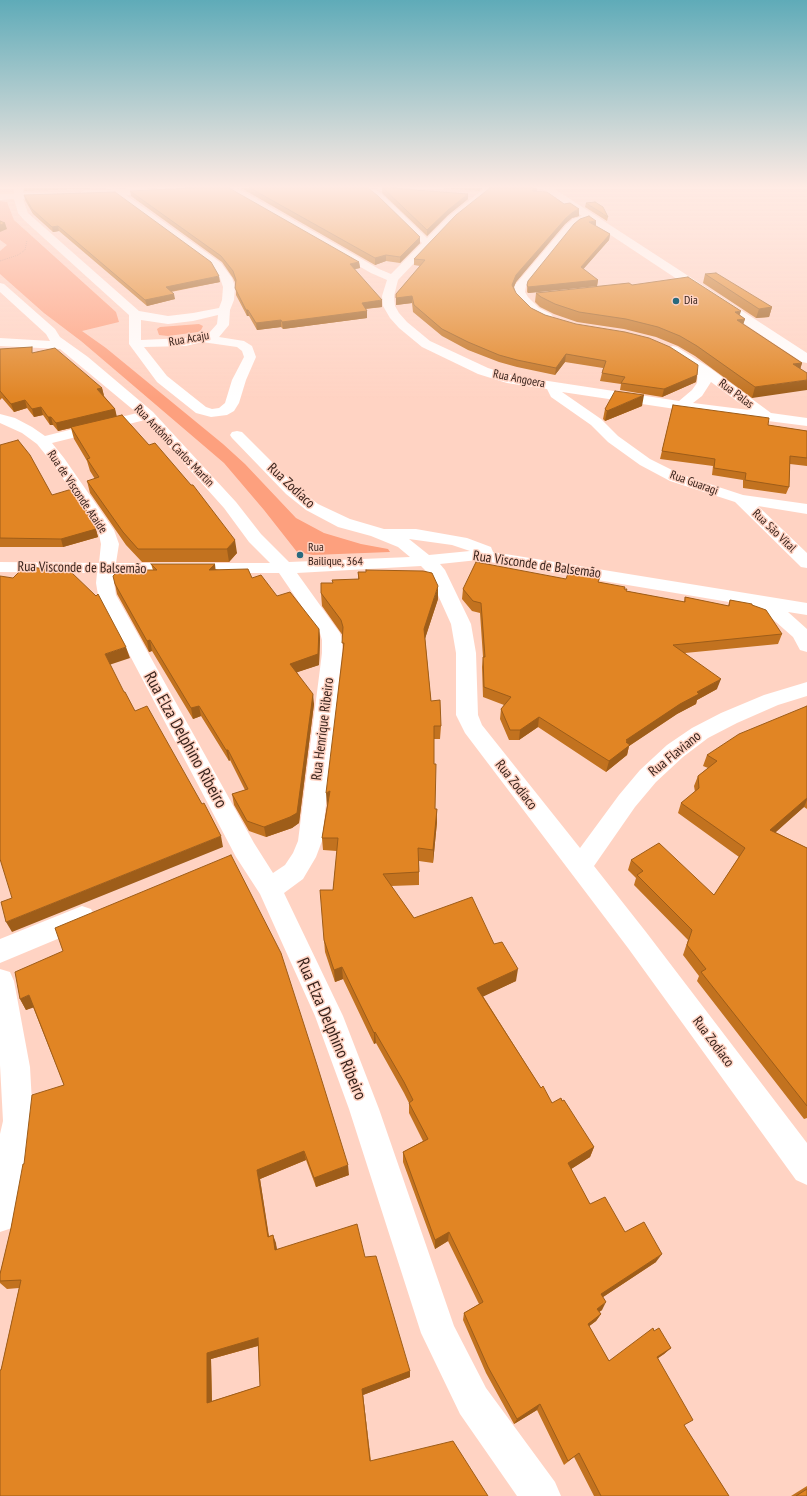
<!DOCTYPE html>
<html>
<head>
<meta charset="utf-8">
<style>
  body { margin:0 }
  canvas { display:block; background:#ffd3c3 }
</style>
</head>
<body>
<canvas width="807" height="1496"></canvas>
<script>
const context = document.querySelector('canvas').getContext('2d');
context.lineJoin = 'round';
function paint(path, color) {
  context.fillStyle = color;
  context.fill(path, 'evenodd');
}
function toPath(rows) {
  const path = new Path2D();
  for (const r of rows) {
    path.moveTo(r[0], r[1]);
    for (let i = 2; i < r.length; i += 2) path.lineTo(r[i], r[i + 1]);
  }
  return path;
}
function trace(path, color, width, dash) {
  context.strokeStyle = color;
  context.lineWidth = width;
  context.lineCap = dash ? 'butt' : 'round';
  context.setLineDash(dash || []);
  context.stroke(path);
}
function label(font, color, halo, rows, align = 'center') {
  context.font = font + ' "PT Sans Narrow",sans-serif';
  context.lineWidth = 3;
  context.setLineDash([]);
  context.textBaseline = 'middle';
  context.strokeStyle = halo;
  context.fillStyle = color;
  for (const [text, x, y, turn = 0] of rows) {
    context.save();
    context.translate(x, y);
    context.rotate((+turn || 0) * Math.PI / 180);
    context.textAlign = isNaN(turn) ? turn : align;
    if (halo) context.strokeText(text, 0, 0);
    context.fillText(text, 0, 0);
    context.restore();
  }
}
paint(toPath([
  [0,201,7,202,14,220,116,312,119,322,82,331,106,348,223,444,245,464,296,518,324,533,361,544,388,549,390,552,313,555,297,552,264,510,224,463,128,381,81,341,44,313,0,274,0,251,7,245,0,240],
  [199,324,203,326,201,330,198,332,168,336,159,335,157,329,160,327]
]), '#fda07e');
trace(toPath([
  [0,261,18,255,25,250,27,240]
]), '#9b7a6f', 1, [0.5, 1.5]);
paint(toPath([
  [14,188,23,188,23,193,56,193,58,195,56,197,53,198,23,199,28,213,139,311,168,316,193,313,219,308,222,300,223,287,220,278,213,267,115,195,85,196,80,193,85,190,111,190,111,188,164,189,166,191,164,193,161,194,126,195,221,263,232,278,235,287,234,300,230,310,229,325,219,337,244,341,252,346,256,357,246,380,239,403,234,411,227,415,211,417,196,413,157,382,129,344,129,315,24,220,18,213,14,199,0,200,0,194,14,194,14,188],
  [218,315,217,324,209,333,186,338,141,340,141,320,168,324,193,321,218,315],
  [202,342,237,347,242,351,244,357,232,380,225,403,219,408,212,409,206,407,167,376,144,347,186,346,202,342],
  [237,188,379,269,391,274,422,243,379,201,363,188,415,189,417,191,415,193,412,194,376,190,385,197,427,238,449,216,485,188,495,188,455,220,398,280,394,296,395,306,399,313,407,322,430,341,488,368,509,375,679,401,692,390,697,383,698,372,667,350,669,347,673,346,677,347,710,368,771,413,807,418,807,426,682,410,562,392,601,419,618,436,650,459,682,475,743,495,807,504,807,514,758,506,807,553,807,568,801,567,735,502,670,481,640,465,608,442,591,425,551,397,547,389,507,383,478,374,422,347,399,328,390,318,383,306,382,296,387,280,371,273,227,191,199,192,195,189,237,188],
  [711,382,749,410,693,403,702,396,711,382],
  [542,188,553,188,807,353,807,363,802,362,588,220,579,223,572,229,526,286,525,292,528,297,539,308,551,314,553,317,551,320,547,321,531,314,519,301,513,292,515,285,566,225,573,219,582,216,542,188],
  [0,283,4,284,55,329,60,337,88,357,153,412,236,502,261,534,289,562,410,557,398,547,371,536,338,527,306,510,286,494,232,438,230,435,232,432,237,431,242,432,298,488,318,504,350,519,384,529,416,529,467,538,491,547,493,552,807,603,807,615,788,612,807,629,807,652,800,650,793,637,759,607,478,560,440,564,445,570,471,624,476,653,478,715,482,725,580,848,619,795,640,770,667,745,692,728,721,713,764,695,807,682,807,696,778,705,737,723,708,738,683,757,656,782,635,807,594,866,646,932,807,1143,807,1185,796,1180,628,948,465,733,456,715,456,653,451,624,428,573,421,566,297,573,340,633,342,640,342,653,322,841,316,857,303,879,284,893,343,1016,379,1109,454,1326,486,1388,555,1482,561,1496,517,1496,460,1414,421,1333,349,1109,315,1016,260,894,236,857,98,595,96,583,97,573,0,572,0,562,99,563,101,544,98,530,53,464,37,444,22,433,0,423,0,414,15,418,32,427,45,436,137,413,60,349,0,346,0,338,50,341,46,334,0,292,0,283],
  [145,420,224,508,249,542,270,563,116,563,119,544,114,530,64,458,52,443,145,420],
  [409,539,452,545,470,551,429,555,409,539],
  [115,573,279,573,320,633,322,640,322,653,298,841,293,853,285,865,273,873,254,843,116,595,114,583,115,573],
  [82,906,91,909,95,917,91,925,0,963,0,939,82,906],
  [0,969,10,972,14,981,30,1067,33,1121,16,1216,12,1228,0,1232,0,1134,3,1121,0,1065,0,969]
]), '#fff');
paint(toPath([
  [24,188,110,188,24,191],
  [241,188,368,188,420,243,400,263,386,261,375,265],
  [382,188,391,188,468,199,448,215,427,236,382,193],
  [442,188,482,188,479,191],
  [490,188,537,188,537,191,579,216,572,218,565,224,516,282,514,287,516,293,531,308,545,315,697,375,696,382,662,397,620,390,621,384,600,381,602,373,603,368,565,362,555,375,517,367,499,362,468,350,442,336,413,312,412,303,396,305,396,294,420,266,414,265,414,259],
  [130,191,359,262,360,268,355,269,382,307,366,309,367,311,367,318,283,329,281,327,257,330,249,316,247,316,236,295,236,284,233,278,222,262,131,196],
  [24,195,220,282,171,292,175,299,147,306,59,231,53,232,33,214,25,200],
  [586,203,608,217,607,221,585,207],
  [596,226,610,234,609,240,583,269,598,280,597,286,528,293,527,292,527,285],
  [705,274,772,307,769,317,756,318,703,283],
  [632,285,740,315,745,319,743,324,802,363,800,369,752,398,695,356,678,346,656,337,624,329,577,322,554,314,540,307,535,302,536,293],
  [0,349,33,353,102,388,104,396,115,409,116,416,237,553,229,562,142,562,126,545,90,493,87,481,95,479,90,471,87,461,74,439,71,428,58,431,53,425,50,425,43,415,34,417,27,408,14,412,2,398,0,400],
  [673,405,768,425,807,431,807,466,790,464,789,487,786,494,743,488,743,480,712,475,713,466,660,459],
  [642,406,605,421,603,419,605,409],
  [0,445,52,495,94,522,98,537,63,547,0,547],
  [151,564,215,569,252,578,277,596,319,629,320,639,319,665,297,672,314,704,299,823,292,828,266,837,249,831,234,805,232,794,245,790,230,760,229,761,201,716,193,719,152,651,149,652,117,594,115,584,153,570],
  [358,572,438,599,425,638,431,701,441,726,440,739,434,739,434,764,435,809,437,809,437,822,433,863,419,861,419,885,391,886,414,918,494,944,516,981,483,996,541,1088,552,1103,594,1147,590,1157,571,1169,590,1204,625,1232,656,1262,603,1297,602,1310,599,1312,601,1314,596,1321,589,1326,609,1361,654,1331,671,1348,664,1354,658,1358,684,1426,729,1496,594,1496,574,1457,564,1465,537,1410,514,1424,486,1373,463,1320,464,1313,479,1304,448,1241,435,1249,403,1162,403,1152,423,1141,409,1113,409,1103,404,1093,376,1043,374,1044,343,979,335,982,325,952,324,940,333,890,337,851,323,850,322,838,327,806,343,652,343,636,341,633,322,606,321,593,333,583,358,579],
  [566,579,599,582,624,589,626,591,684,602,685,597,728,606,730,600,752,605,782,634,778,644,685,653,717,689,697,700,696,704,677,714,629,746,627,755,606,772,538,727,519,740,509,740,500,719,501,709,504,705,483,697,482,667,483,657,480,613,472,611,462,599,463,589],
  [807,706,807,809,804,807,775,832,807,848,807,1118,804,1119,697,981,699,976,683,955,688,940,634,885,636,878,628,870,631,860,714,895,739,857,678,813,681,803,695,792,694,786,698,776,708,768,703,766,707,755],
  [20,999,349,1175,316,1187,306,1160,260,1179,269,1236,273,1235,277,1249,365,1257,410,1377,363,1395,371,1461,1,1370,19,1288,7,1289,0,1283,0,1274,11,1228,24,1164,64,1085,33,1007,26,1010],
  [258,1346,260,1386,212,1401,211,1359],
  [807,1486,807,1496,791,1496]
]), '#c2721f');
paint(toPath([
  [479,188,482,188,479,191],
  [534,188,537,188,537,191,532,191],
  [468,194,468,199,448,215,427,236,427,230,448,210],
  [579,209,579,216,572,218,565,224,516,282,512,291,512,285,516,275,566,218,573,212],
  [596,221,596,227,589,222],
  [5,223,7,229,0,232,0,225],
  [58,226,59,231,53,232,52,227],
  [610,234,609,240,580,273,581,267],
  [420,237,420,243,400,263,400,257],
  [386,255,386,261,375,265,375,258],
  [359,262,360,268,350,270,350,264],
  [219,276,220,282,167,292,166,287],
  [598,280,597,286,528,293,528,287],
  [174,294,175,299,147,306,145,300],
  [412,296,412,303,396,305,396,298],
  [382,300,382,307,362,309,362,303],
  [772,307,769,317,756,318,759,309],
  [246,310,248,310,249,316,247,316],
  [367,311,367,318,283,329,282,322],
  [741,311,738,320,745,319,742,328,735,330,735,312],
  [281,320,281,327,257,330,256,323],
  [566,354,565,362,555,375,556,368],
  [802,363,799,373,793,364],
  [697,375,696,382,662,397,664,389],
  [807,380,807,390,752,398,755,387],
  [102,388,104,396,97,389],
  [644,395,642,406,605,421,607,411],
  [25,400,27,408,14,412,11,404],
  [41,407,43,415,34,417,32,409],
  [115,409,117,417,58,431,56,423],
  [48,417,51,417,53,425,50,425],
  [94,522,98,537,63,547,61,539],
  [235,540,237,553,229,562,227,549],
  [215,564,216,574,209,570],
  [438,586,438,599,424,642,424,629],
  [319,629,320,639,319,665,292,674,290,664],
  [150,640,152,651,149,652,147,641],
  [126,647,130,658,109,665,105,654],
  [721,679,717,689,697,700,696,704,677,714,629,746,627,755,606,772,609,761,626,740,697,692],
  [313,694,314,704,299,823,292,828,266,837,264,827],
  [199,706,201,716,193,719,191,708],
  [539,717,538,727,519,740,520,730],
  [226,750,228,750,230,760,229,761],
  [330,791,327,806,326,793],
  [807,798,807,800,804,807,766,841,770,830],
  [437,809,437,822,433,863,433,850],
  [221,836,223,847,12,932,6,922],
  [342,967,343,979,335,982,334,970],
  [518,969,516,981,476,1000,477,988],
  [29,995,35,1007,26,1010,20,999],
  [375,1032,376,1043,374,1044,374,1033],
  [594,1147,590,1157,565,1173,568,1163],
  [304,1151,306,1160,260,1179,270,1245,268,1237,257,1170],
  [348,1165,349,1175,316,1187,314,1178],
  [449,1232,448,1241,435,1249,435,1240],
  [273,1235,276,1243,278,1258,275,1250],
  [662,1254,656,1262,597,1301,601,1294],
  [606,1302,602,1310,593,1316,597,1309],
  [601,1314,596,1321,583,1331,588,1324],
  [258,1338,261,1345,211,1359,212,1408,207,1403,207,1353],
  [671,1348,664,1354,651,1363,657,1357],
  [410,1371,410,1377,363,1395,371,1465,362,1389],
  [540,1404,537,1410,514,1424,517,1419]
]), '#9e5d19');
const building = toPath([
  [194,188,229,188,359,262,350,264,382,300,362,303,367,311,282,322,281,320,256,323,248,310,246,310,235,288,236,280,233,271,221,256,130,191,194,188],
  [250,188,368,188,378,196,420,237,400,257,386,255,375,258,250,188],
  [383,188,391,188,468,194,448,210,427,230,383,188],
  [490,188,534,188,532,191,547,192,564,204,570,203,579,209,573,212,566,218,516,275,512,285,516,293,531,308,545,315,576,324,625,332,649,338,670,347,698,365,697,375,664,389,621,383,625,377,602,373,606,361,566,354,556,368,517,360,499,355,468,342,442,329,414,305,412,296,396,298,396,294,425,260,414,259,456,215,490,188],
  [115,192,211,262,219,276,166,287,174,294,145,300,58,226,52,227,32,209,24,195,115,192],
  [595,202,603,207,608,217,586,203,595,202],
  [589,216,596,221,589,222,610,234,581,267,598,280,528,287,527,285,528,281,574,224,580,219,589,216],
  [0,221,5,223,0,225,0,221],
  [716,273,772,307,759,309,705,274,716,273],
  [688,277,741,311,735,312,745,319,737,320,802,363,793,364,807,373,807,380,755,387,697,346,680,336,658,327,626,319,579,312,555,304,541,297,536,293,629,283,632,285,688,277],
  [32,347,32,353,55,348,102,388,97,389,115,409,56,423,51,417,48,417,41,407,32,409,25,400,11,404,0,391,0,349,32,347],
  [615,391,644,395,607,411,605,409,615,391],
  [673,405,769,418,768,425,807,431,807,458,790,456,789,487,745,480,746,473,714,468,715,459,662,451,673,405],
  [122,415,149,445,155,443,191,485,193,485,235,540,227,549,138,549,123,532,87,481,99,477,87,459,90,458,71,427,122,415],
  [18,440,30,455,52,495,72,489,94,522,96,529,61,539,0,538,0,445,18,440],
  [476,562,566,579,569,571,600,577,598,582,625,587,624,589,627,589,626,591,685,602,685,597,729,606,730,600,752,604,752,605,766,610,782,634,673,645,721,679,697,692,699,694,680,704,626,740,628,741,626,742,630,745,609,761,539,717,520,730,510,730,501,709,511,697,484,687,483,657,485,657,481,603,473,601,463,589,476,562],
  [151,564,215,564,209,570,248,569,252,578,261,575,277,596,290,592,319,629,318,654,290,664,313,694,297,813,290,817,264,827,247,821,232,794,248,789,228,750,226,750,199,706,191,708,150,640,147,641,115,584,113,576,116,573,124,570,157,570,151,564],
  [25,566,45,569,44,570,71,572,96,596,98,594,126,647,105,654,124,692,125,692,135,711,147,706,202,804,204,803,221,836,6,922,1,902,12,898,0,859,0,576,13,578,25,566],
  [366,570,423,571,432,573,438,586,424,629,431,701,440,700,441,726,434,726,434,764,436,764,435,809,437,809,433,850,418,848,419,872,383,874,414,918,472,897,494,944,502,942,518,969,477,988,541,1088,543,1086,552,1103,561,1098,562,1101,564,1100,594,1147,568,1163,590,1204,605,1197,625,1232,644,1222,662,1254,601,1294,606,1302,597,1309,601,1314,588,1324,609,1361,653,1328,654,1331,659,1328,671,1348,657,1357,693,1420,684,1425,729,1496,601,1496,579,1453,568,1461,540,1404,517,1419,488,1367,464,1313,483,1302,449,1232,435,1240,403,1152,428,1139,409,1103,413,1100,404,1082,375,1032,374,1033,342,967,334,970,324,940,320,890,333,890,338,838,322,838,330,791,326,793,344,643,342,643,343,627,341,620,321,593,321,583,333,583,332,580,359,579,358,572,366,572,366,570],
  [807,706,807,798,770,830,807,848,807,1106,701,972,706,969,687,945,692,930,637,875,643,871,631,860,659,843,714,895,745,848,681,803,699,788,698,776,717,761,707,755,739,734,807,706],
  [231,855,281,953,317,1065,348,1165,314,1178,304,1151,257,1170,268,1237,273,1235,275,1250,357,1224,365,1257,376,1256,410,1371,362,1389,370,1461,453,1441,488,1496,0,1496,0,1370,1,1370,21,1280,0,1281,0,1274,11,1228,23,1164,24,1164,32,1095,64,1085,29,995,20,999,15,972,63,951,55,928,231,855],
  [258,1338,260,1386,207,1403,207,1353,258,1338],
  [807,1489,807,1496,796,1496,807,1489]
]);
paint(building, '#e18524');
trace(building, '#9e5d19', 1);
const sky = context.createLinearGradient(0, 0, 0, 398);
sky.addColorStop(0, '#5fabb8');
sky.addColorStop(0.47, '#ffebe4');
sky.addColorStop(1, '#ffebe400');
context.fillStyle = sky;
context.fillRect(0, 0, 807, 398);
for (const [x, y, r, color] of [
  [676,301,4,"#296a7e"],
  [300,555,4,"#296a7e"]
]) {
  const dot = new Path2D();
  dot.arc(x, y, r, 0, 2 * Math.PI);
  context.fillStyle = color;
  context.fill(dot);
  trace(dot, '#ffd3c3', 1.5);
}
label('12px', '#38231c', '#ffd3c3', [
  ["Dia",684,301],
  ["Rua",308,548],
  ["Bailique, 364",308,562]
], 'left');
label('12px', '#38231c', '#ffd3c3', [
  ["Rua Acaju",189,339,-10],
  ["Rua Angoera",519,379,11],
  ["Rua Palas",736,394,37],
  ["Rua Antônio Carlos Martin",174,446,46],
  ["Rua Guaragi",694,483,20],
  ["Rua de Visconde Ataíde",77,492,56],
  ["Rua São Vital",774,531,44]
]);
label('14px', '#38231c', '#ffd3c3', [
  ["Rua Zodíaco",291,486,43],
  ["Rua Visconde de Balsemão",537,565,8],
  ["Rua Visconde de Balsemão",82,568,1],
  ["Rua Henrique Ribeiro",323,729,-83],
  ["Rua Flaviano",675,754,-39],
  ["Rua Zodíaco",516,785,52],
  ["Rua Zodíaco",713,1042,53]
]);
label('17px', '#38231c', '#ffd3c3', [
  ["Rua Elza Delphino Ribeiro",185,740,61],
  ["Rua Elza Delphino Ribeiro",331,1029,67]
]);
</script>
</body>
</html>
